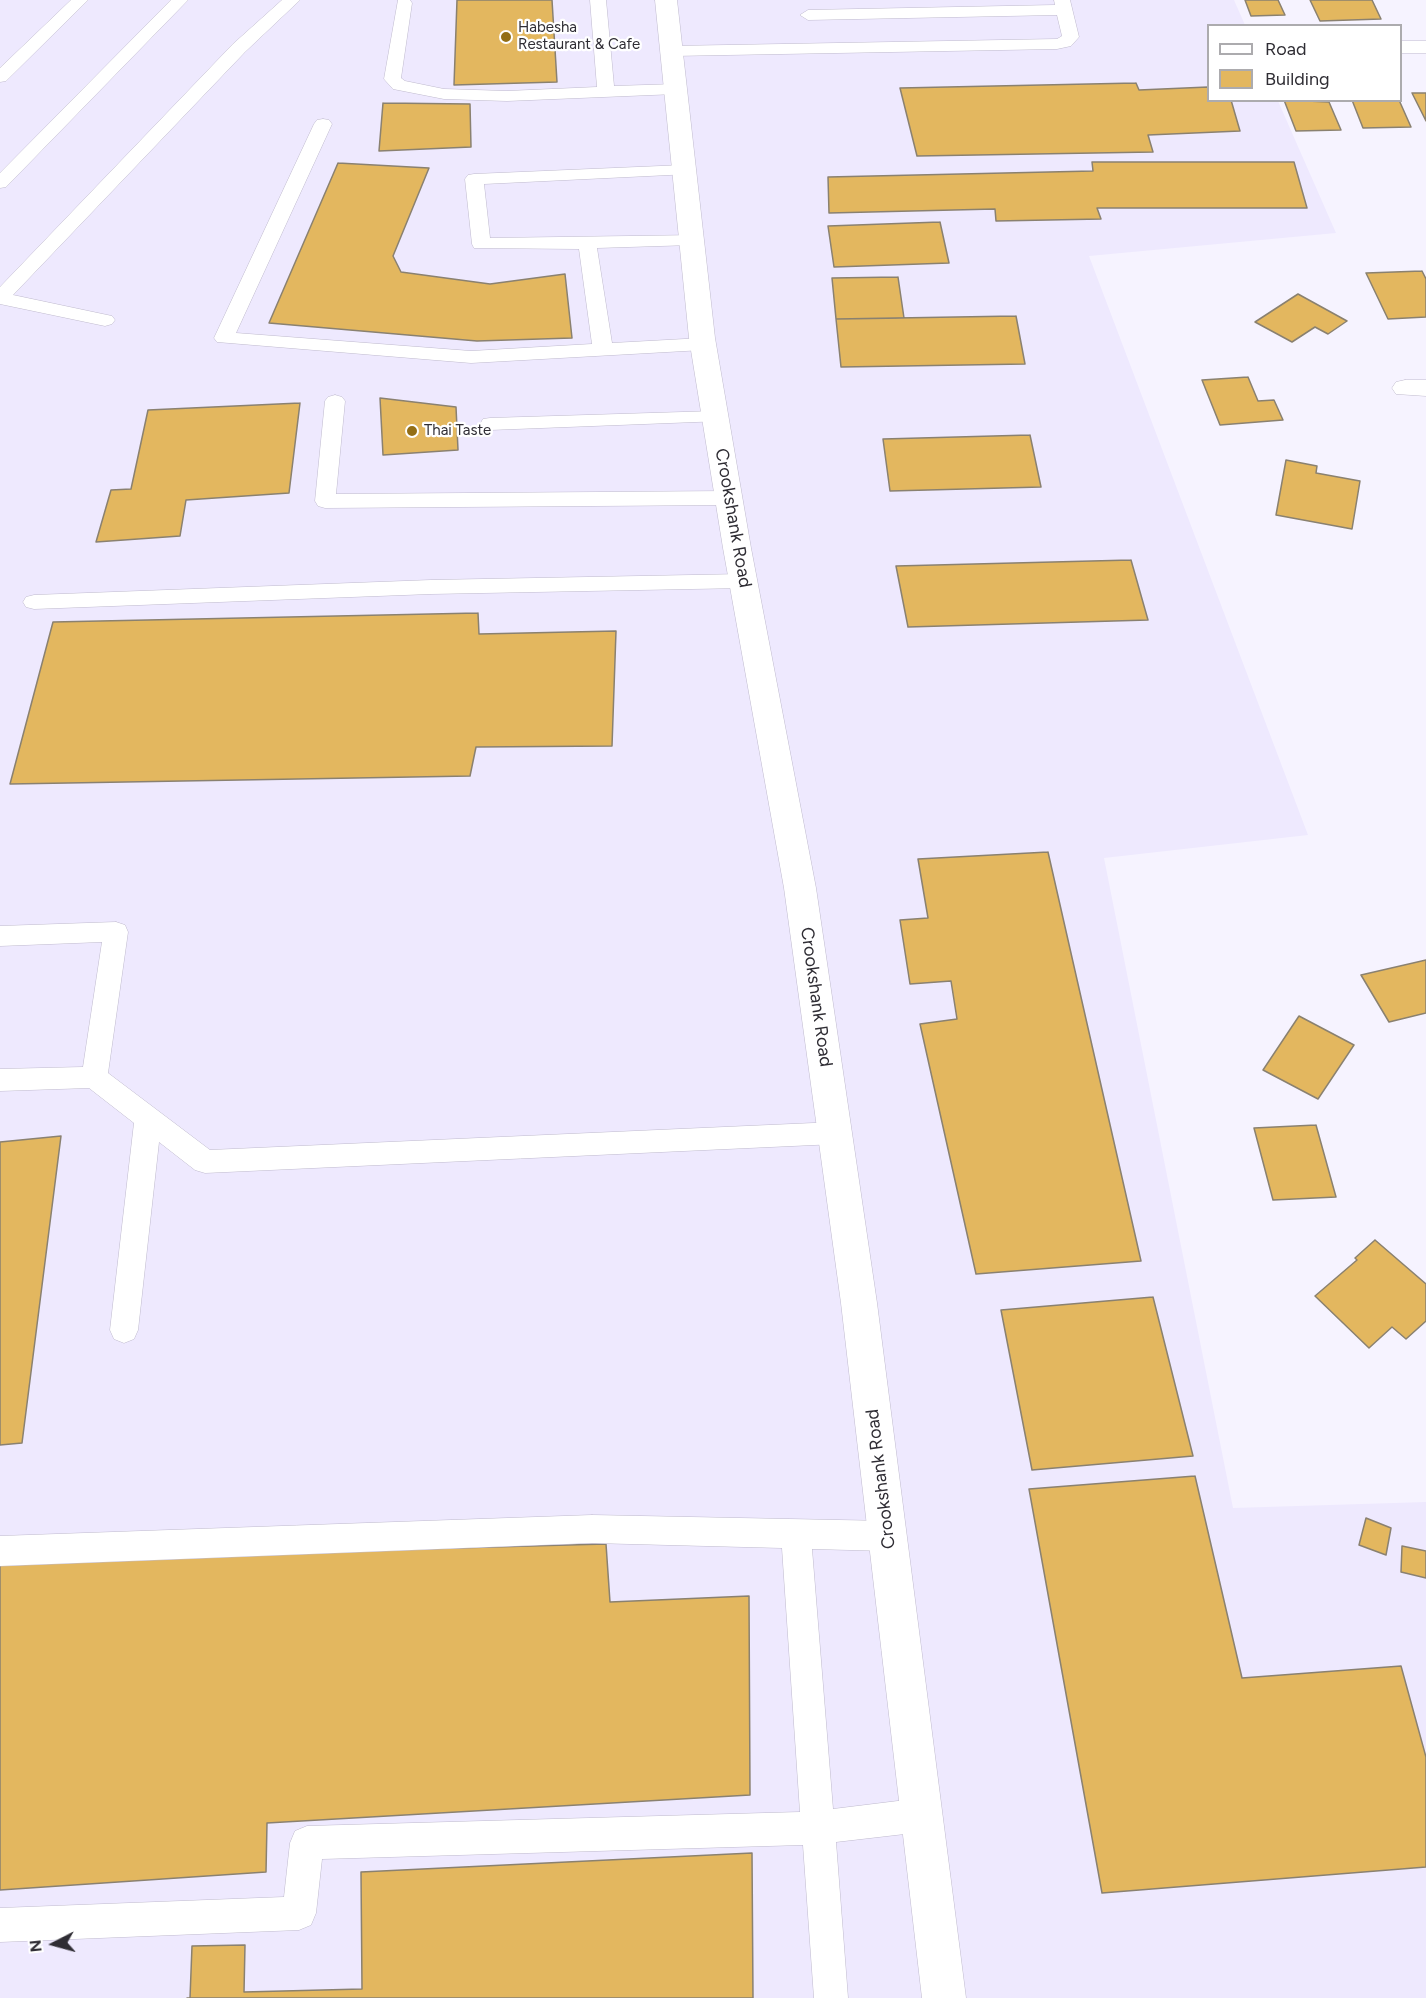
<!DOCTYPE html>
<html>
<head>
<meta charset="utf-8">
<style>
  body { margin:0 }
  #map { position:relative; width:1426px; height:1998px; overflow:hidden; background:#f6f3ff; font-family:Figtree,sans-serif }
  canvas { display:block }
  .legend { position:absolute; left:1207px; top:24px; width:195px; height:78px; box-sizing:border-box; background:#fff; border:2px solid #acabae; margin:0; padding:8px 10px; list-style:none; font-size:18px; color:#2f2d34 }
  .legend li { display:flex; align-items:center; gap:12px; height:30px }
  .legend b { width:30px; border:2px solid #acabae }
  .north { position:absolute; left:24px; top:1914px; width:60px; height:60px; -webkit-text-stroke:4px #fff; paint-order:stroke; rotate:264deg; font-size:16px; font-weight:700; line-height:24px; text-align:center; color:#2f2d34 }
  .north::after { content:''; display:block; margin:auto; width:21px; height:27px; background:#2f2d34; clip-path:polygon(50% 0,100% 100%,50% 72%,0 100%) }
</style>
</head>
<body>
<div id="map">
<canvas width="1426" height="1998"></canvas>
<ul class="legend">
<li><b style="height:8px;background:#fff"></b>Road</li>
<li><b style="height:16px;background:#e3b75f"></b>Building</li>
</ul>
<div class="north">N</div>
</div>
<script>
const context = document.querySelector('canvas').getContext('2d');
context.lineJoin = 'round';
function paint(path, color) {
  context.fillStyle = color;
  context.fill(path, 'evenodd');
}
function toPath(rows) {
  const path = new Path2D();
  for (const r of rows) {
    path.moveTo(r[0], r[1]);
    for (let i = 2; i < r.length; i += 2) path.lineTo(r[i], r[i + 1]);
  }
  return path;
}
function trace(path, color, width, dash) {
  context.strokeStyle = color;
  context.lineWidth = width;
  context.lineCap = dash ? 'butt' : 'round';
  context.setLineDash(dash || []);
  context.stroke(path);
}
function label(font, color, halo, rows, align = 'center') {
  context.font = font + ' Figtree,sans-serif';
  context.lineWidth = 4.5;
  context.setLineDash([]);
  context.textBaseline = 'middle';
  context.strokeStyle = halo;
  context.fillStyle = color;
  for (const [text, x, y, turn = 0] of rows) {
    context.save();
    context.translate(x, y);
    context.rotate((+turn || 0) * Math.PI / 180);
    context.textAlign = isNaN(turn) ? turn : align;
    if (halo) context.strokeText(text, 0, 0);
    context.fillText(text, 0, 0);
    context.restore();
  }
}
paint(toPath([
  [0,0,1234,0,1245,25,1208,26,1208,100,1278,101,1336,233,1089,256,1308,835,1104,858,1233,1508,1426,1502,1426,1998,0,1998]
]), '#eee9fe');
const building = toPath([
  [457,0,552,0,557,82,454,85,457,0],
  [1245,0,1278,0,1285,15,1251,16,1245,0],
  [1310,0,1372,0,1381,19,1320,21,1310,0],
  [1136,83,1139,90,1208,87,1208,100,1231,100,1240,131,1148,135,1153,152,917,156,900,88,1136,83],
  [1412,93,1426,93,1426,121,1412,93],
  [1284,100,1329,102,1341,130,1296,131,1284,100],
  [1352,100,1399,100,1411,127,1363,128,1352,100],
  [383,103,470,104,471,147,379,151,383,103],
  [1092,162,1294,162,1307,208,1097,208,1101,219,996,221,995,209,829,213,828,177,1093,171,1092,162],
  [338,163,429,168,393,256,401,272,490,284,565,274,572,338,477,341,269,323,338,163],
  [940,222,949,263,834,267,828,226,940,222],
  [1422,271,1426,279,1426,317,1388,319,1366,273,1422,271],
  [898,277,904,318,836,319,832,278,898,277],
  [1298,294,1347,321,1328,334,1315,327,1292,342,1255,322,1298,294],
  [1016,316,1025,364,841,367,836,319,1016,316],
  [1248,377,1258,401,1274,400,1283,420,1220,425,1202,380,1248,377],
  [380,398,456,407,458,450,383,455,380,398],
  [300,403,289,493,186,500,180,536,96,542,111,490,131,489,148,410,300,403],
  [1030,435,1041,487,890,491,883,439,1030,435],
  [1286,460,1317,466,1316,473,1360,481,1352,529,1276,515,1286,460],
  [1131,560,1148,620,908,627,896,566,1131,560],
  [478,613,479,634,616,631,612,746,476,747,470,776,10,784,53,622,478,613],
  [1048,852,1141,1261,976,1274,920,1024,957,1019,951,981,910,984,900,920,928,918,918,859,1048,852],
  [1426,960,1426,1013,1389,1022,1361,975,1426,960],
  [1299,1016,1354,1045,1318,1099,1263,1070,1299,1016],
  [1316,1125,1336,1197,1273,1200,1254,1128,1316,1125],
  [61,1136,22,1443,0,1445,0,1142,61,1136],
  [1375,1240,1426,1284,1426,1321,1406,1339,1392,1327,1369,1348,1315,1296,1357,1260,1355,1258,1375,1240],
  [1153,1297,1193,1456,1032,1470,1001,1310,1153,1297],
  [1195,1476,1242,1678,1401,1666,1426,1757,1426,1867,1102,1893,1029,1489,1195,1476],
  [1366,1518,1391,1528,1386,1555,1359,1545,1366,1518],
  [606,1544,610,1602,749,1596,750,1795,267,1823,266,1872,0,1890,0,1560,606,1544],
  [1402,1546,1426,1551,1426,1578,1401,1572,1402,1546],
  [752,1853,753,1998,187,1998,190,1998,192,1946,245,1945,244,1992,362,1989,361,1872,752,1853]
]);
paint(building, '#e3b75f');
trace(building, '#8a8170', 1.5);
const service = toPath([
  [71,0,88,0,6,81,0,82,0,68,71,0],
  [171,0,188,0,6,187,0,188,0,173,171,0],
  [282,0,300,0,245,52,13,295,112,316,115,320,112,324,105,326,0,304,0,287,233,44,282,0],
  [398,0,410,0,412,3,401,78,405,81,444,89,507,91,597,87,590,0,606,0,614,86,676,84,682,85,685,89,682,93,676,94,507,101,444,99,393,89,384,79,398,0],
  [1054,0,1070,0,1079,37,1071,46,1057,49,672,56,664,51,672,46,1057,39,1062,36,1057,15,808,20,800,15,808,10,1055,5,1054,0],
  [323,119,329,120,332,124,236,333,471,351,592,344,579,249,474,248,472,244,465,179,468,175,474,174,684,165,690,166,693,170,690,174,484,184,490,238,699,235,701,239,699,243,692,245,597,248,612,343,703,338,710,340,713,344,710,348,703,350,471,363,217,342,214,338,314,124,317,120,323,119],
  [335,395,342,397,345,401,336,494,729,491,736,493,739,498,736,503,729,505,325,508,318,506,315,501,325,401,328,397,335,395],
  [715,411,722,413,725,417,722,421,490,430,483,429,480,424,483,419,490,418,715,411],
  [744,574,752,576,755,581,752,586,744,588,431,594,34,609,26,607,23,602,26,597,34,595,431,580,744,574],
  [116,922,125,925,128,932,108,1073,210,1150,836,1122,845,1125,849,1133,845,1141,836,1144,205,1173,195,1170,159,1142,138,1330,134,1339,124,1343,114,1339,110,1330,134,1123,89,1088,0,1091,0,1069,83,1067,102,942,0,946,0,926,116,922],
  [592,1515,888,1521,899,1526,903,1536,899,1546,888,1551,812,1549,833,1809,922,1798,934,1803,939,1815,934,1827,922,1832,836,1842,848,1998,814,1998,803,1845,322,1859,316,1913,311,1925,299,1930,0,1942,0,1908,284,1897,290,1843,295,1831,307,1826,800,1812,782,1548,592,1543,0,1566,0,1536,592,1515]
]);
const minor = toPath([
  [1400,41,1426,41,1426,53,1400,53,1400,41],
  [1405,380,1426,380,1426,396,1396,394,1392,388,1396,382,1405,380]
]);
const tertiary = toPath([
  [655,0,677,0,715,338,751,548,816,888,877,1303,966,1998,922,1998,841,1303,784,888,723,548,689,338,655,0]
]);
trace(service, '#c0bbce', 1);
trace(minor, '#c0bbce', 1);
trace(tertiary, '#c0bbce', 1);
paint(service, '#fff');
paint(minor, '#fff');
paint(tertiary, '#fff');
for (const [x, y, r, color] of [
  [506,37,6,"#936e16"],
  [412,431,6,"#936e16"]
]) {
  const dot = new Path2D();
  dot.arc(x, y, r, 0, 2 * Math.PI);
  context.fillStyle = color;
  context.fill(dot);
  trace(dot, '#fff', 2);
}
label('15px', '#2f2d34', '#fff', [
  ["Habesha",518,28],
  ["Restaurant & Cafe",518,45],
  ["Thai Taste",424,431]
], 'left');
label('18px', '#2f2d34', '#fff', [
  ["Crookshank Road",733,518,80],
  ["Crookshank Road",816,997,82],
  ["Crookshank Road",881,1479,-97]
]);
</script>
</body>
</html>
